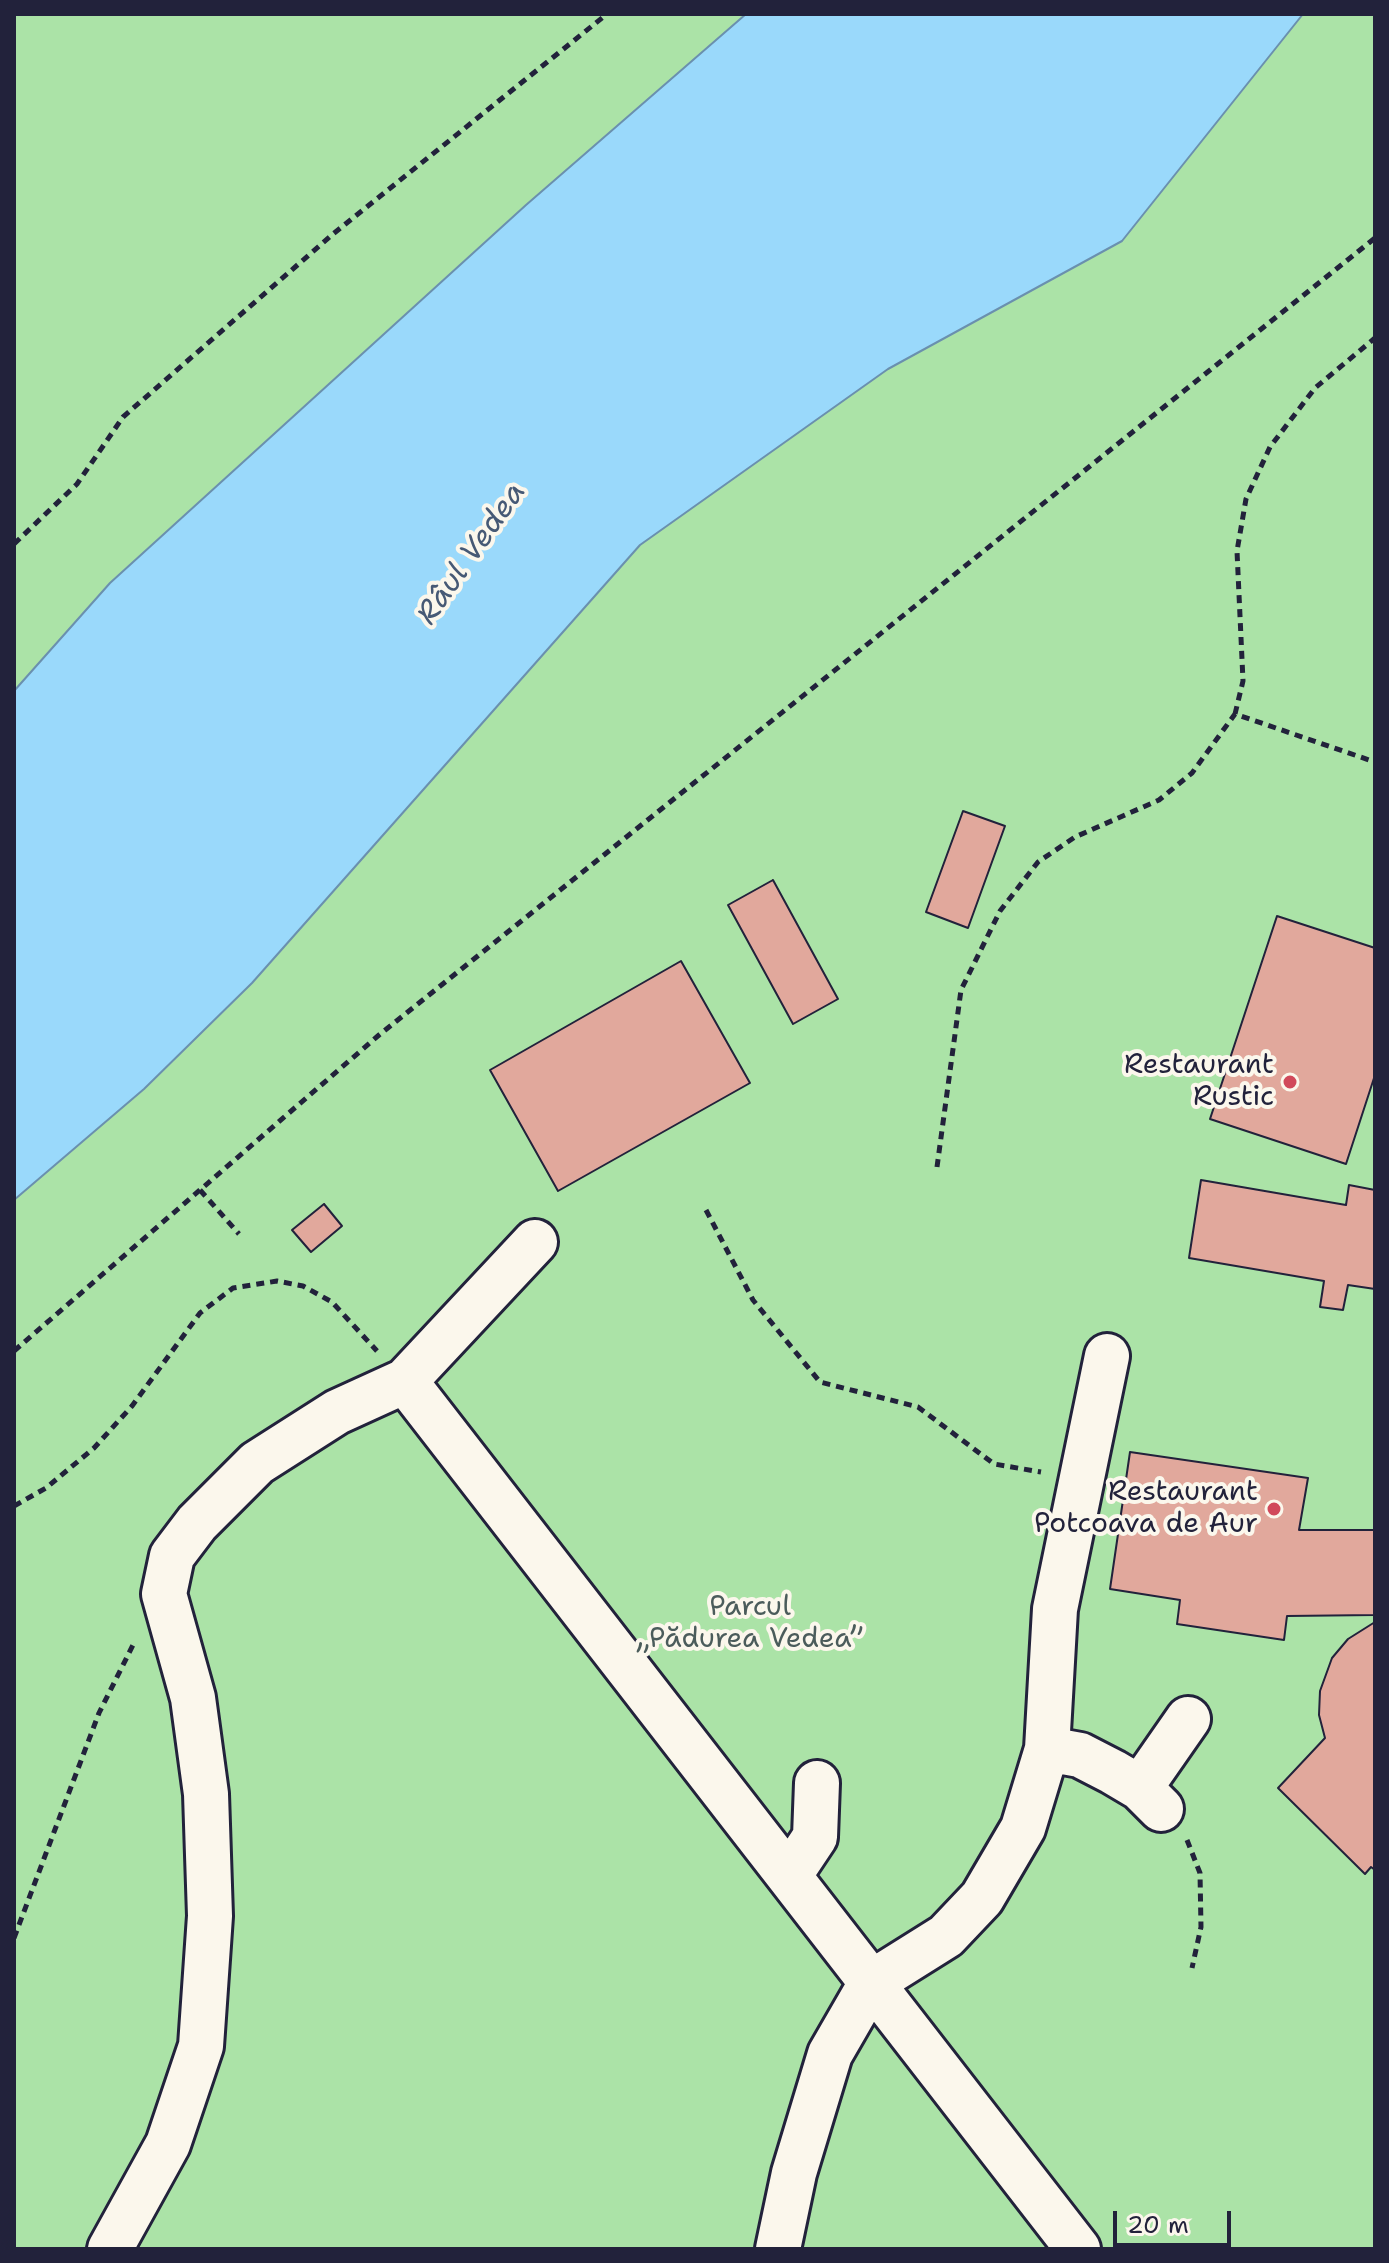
<!DOCTYPE html>
<html>
<head>
<meta charset="utf-8">
<style>
  body { margin:0 }
  #map { position:relative; width:1389px; height:2263px; overflow:hidden; background:#fbf7ec; font-family:"Shantell Sans",sans-serif }
  canvas { display:block }
  .frame { position:absolute; inset:0; border:16px solid #22223b; pointer-events:none }
  .scale { position:absolute; left:1113px; top:2211px; width:118px; height:36px; box-sizing:border-box; border:4px solid #22223b; border-top:0; padding-left:10px; font-size:24px; line-height:28px; white-space:nowrap; color:#22223b; -webkit-text-stroke:6px #fbf7ec; paint-order:stroke }
</style>
</head>
<body>
<div id="map">
<canvas width="1389" height="2263"></canvas>
<div class="frame"></div>
<div class="scale">20 m</div>
</div>
<script>
const context = document.querySelector('canvas').getContext('2d');
context.lineJoin = 'round';
function paint(path, color) {
  context.fillStyle = color;
  context.fill(path, 'evenodd');
}
function toPath(rows) {
  const path = new Path2D();
  for (const r of rows) {
    path.moveTo(r[0], r[1]);
    for (let i = 2; i < r.length; i += 2) path.lineTo(r[i], r[i + 1]);
  }
  return path;
}
function trace(path, color, width, dash) {
  context.strokeStyle = color;
  context.lineWidth = width;
  context.lineCap = dash ? 'butt' : 'round';
  context.setLineDash(dash || []);
  context.stroke(path);
}
function label(font, color, halo, rows, align = 'center') {
  context.font = font + ' "Shantell Sans",sans-serif';
  context.lineWidth = 8;
  context.setLineDash([]);
  context.textBaseline = 'middle';
  context.strokeStyle = halo;
  context.fillStyle = color;
  for (const [text, x, y, turn = 0] of rows) {
    context.save();
    context.translate(x, y);
    context.rotate((+turn || 0) * Math.PI / 180);
    context.textAlign = isNaN(turn) ? turn : align;
    if (halo) context.strokeText(text, 0, 0);
    context.fillText(text, 0, 0);
    context.restore();
  }
}
paint(toPath([
  [14,14,746,14,526,205,110,583,14,691],
  [1303,14,1375,14,1375,2249,14,2249,14,1200,144,1089,252,983,640,545,888,369,1122,241]
]), '#abe3a7');
const water = toPath([
  [746,14,1303,14,1122,241,888,369,640,545,252,983,144,1089,14,1200,14,691,110,583,526,205,746,14]
]);
paint(water, '#9ad9fb');
trace(water, '#6a90ae', 2);
const building = toPath([
  [963,811,1005,826,968,928,926,912,963,811],
  [773,880,838,999,793,1024,728,905,773,880],
  [1277,916,1375,948,1375,1075,1346,1164,1210,1119,1277,916],
  [681,961,750,1083,558,1191,490,1070,681,961],
  [1201,1180,1346,1205,1349,1185,1375,1190,1375,1289,1348,1285,1343,1310,1320,1307,1324,1281,1189,1258,1201,1180],
  [324,1204,342,1226,311,1252,292,1230,324,1204],
  [1130,1452,1308,1478,1299,1530,1375,1530,1375,1615,1287,1616,1284,1640,1177,1624,1180,1600,1110,1589,1130,1452],
  [1375,1622,1375,1870,1371,1867,1365,1874,1278,1788,1325,1738,1319,1715,1320,1691,1332,1658,1348,1639,1375,1622]
]);
paint(building, '#e1a89c');
trace(building, '#22223b', 2);
const minor = toPath([
  [405,1381,1078,2249],
  [1047,1749,1080,1755,1113,1772,1140,1788,1161,1809],
  [1140,1788,1188,1719],
  [789,1876,815,1837,817,1783],
  [110,2249,168,2144,201,2046,210,1916,206,1794,193,1698,164,1594,172,1556,197,1523,257,1463,337,1412,405,1381,535,1242],
  [778,2249,794,2173,830,2054,871,1983,946,1936,982,1898,1023,1828,1047,1749,1055,1609,1107,1356]
]);
trace(minor, '#22223b', 50);
trace(toPath([
  [14,544,77,484,123,417,333,234,607,14],
  [1235,714,1243,681,1237,551,1246,499,1270,447,1315,388,1375,338],
  [937,1167,961,990,1000,911,1038,862,1075,837,1159,800,1192,773,1235,714,1375,762],
  [200,1190,239,1234],
  [706,1210,753,1300,820,1382,918,1407,994,1464,1041,1472],
  [14,1351,379,1035,1375,238],
  [14,1506,46,1488,94,1448,132,1406,200,1313,233,1288,277,1281,303,1286,332,1302,377,1351],
  [1187,1840,1200,1873,1201,1927,1192,1968],
  [14,1938,99,1713,134,1643]
]), '#22223b', 5, [8, 6]);
trace(minor, '#fbf7ec', 44);
for (const [x, y, r, color] of [
  [1290,1082,8,"#d1495b"],
  [1274,1509,8,"#d1495b"]
]) {
  const dot = new Path2D();
  dot.arc(x, y, r, 0, 2 * Math.PI);
  context.fillStyle = color;
  context.fill(dot);
  trace(dot, '#fbf7ec', 3);
}
label('28px', '#22223b', '#fbf7ec', [
  ["Restaurant",1274,1066],
  ["Rustic",1274,1098],
  ["Restaurant",1258,1493],
  ["Potcoava de Aur",1258,1525]
], 'right');
label('28px', '#4b5c5b', '#fbf7ec', [
  ["Parcul",750,1608],
  ["„Pădurea Vedea”",750,1640]
]);
label('italic 30px', '#465975', '#fbf7ec', [
  ["Râul Vedea",472,554,-55]
]);
</script>
</body>
</html>
